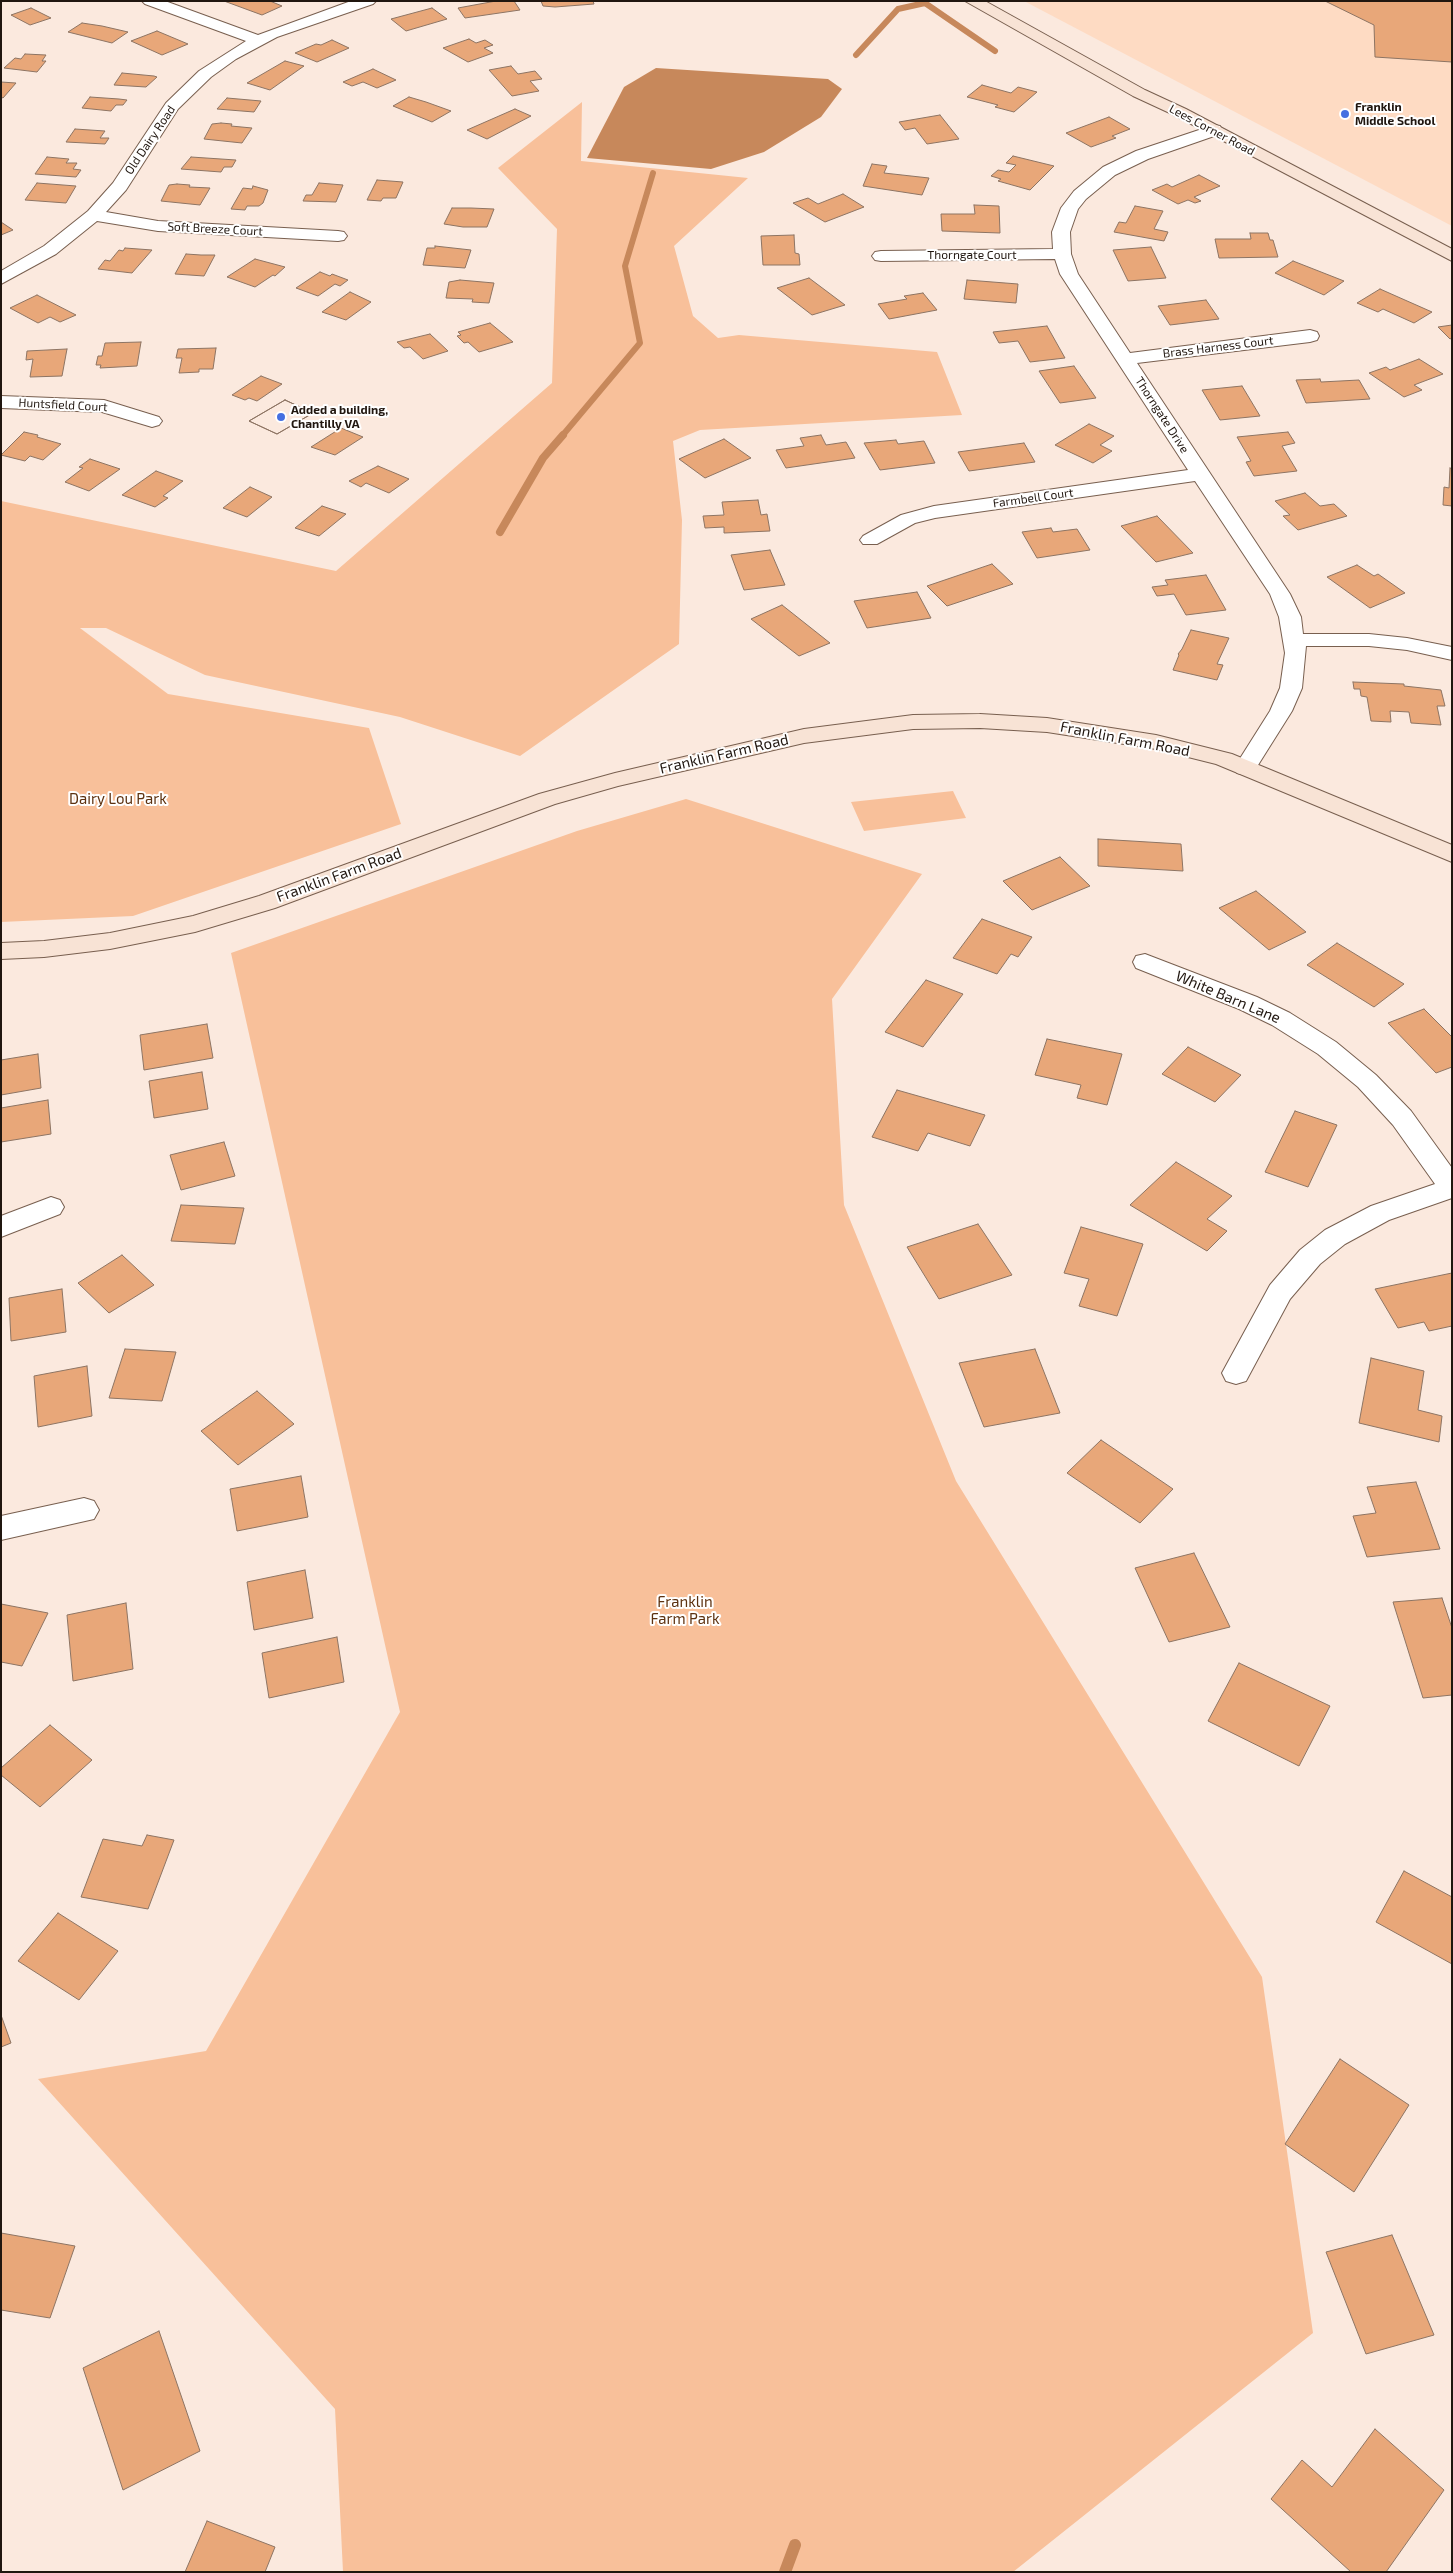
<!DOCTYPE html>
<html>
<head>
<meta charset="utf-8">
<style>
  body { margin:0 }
  #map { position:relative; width:1453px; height:2573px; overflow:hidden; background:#fbe9de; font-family:"Exo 2",sans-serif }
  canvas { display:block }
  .frame { position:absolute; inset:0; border:2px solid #20160f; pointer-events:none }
</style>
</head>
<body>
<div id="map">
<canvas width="1453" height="2573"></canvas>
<div class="frame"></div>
</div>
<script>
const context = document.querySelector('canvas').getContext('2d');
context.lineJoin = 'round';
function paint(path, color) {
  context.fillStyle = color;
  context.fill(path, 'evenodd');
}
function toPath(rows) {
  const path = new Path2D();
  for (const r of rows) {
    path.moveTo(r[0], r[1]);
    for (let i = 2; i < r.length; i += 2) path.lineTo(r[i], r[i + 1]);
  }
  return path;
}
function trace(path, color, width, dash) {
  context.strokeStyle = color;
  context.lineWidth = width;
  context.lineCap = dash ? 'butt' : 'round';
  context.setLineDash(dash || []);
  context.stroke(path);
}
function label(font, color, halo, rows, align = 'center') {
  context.font = font + ' "Exo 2",sans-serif';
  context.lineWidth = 4;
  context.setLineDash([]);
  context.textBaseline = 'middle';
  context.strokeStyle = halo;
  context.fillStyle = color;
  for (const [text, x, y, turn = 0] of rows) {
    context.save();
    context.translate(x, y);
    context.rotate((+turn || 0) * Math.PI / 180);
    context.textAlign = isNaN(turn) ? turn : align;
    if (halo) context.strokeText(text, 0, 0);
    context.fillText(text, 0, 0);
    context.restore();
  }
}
paint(toPath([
  [1024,1,1452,1,1452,226]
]), '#fedbc3');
paint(toPath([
  [582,102,581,161,748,178,674,246,693,316,718,338,739,335,937,352,962,415,700,430,673,441,682,520,679,644,520,756,400,717,205,675,106,628,80,628,168,694,369,728,401,824,133,916,1,922,1,501,336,571,552,383,557,229,498,168],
  [953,791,966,818,864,831,851,802],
  [686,799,922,874,832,999,844,1205,956,1481,1262,1977,1313,2333,1013,2572,343,2572,335,2409,38,2079,206,2051,400,1712,231,953,577,831]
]), '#f8c09a');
paint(toPath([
  [656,68,828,79,842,89,821,117,764,152,711,169,587,158,624,87]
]), '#c7885b');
trace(toPath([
  [925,3,995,51],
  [856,55,898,9,925,3,921,1],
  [562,436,640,343,625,266,653,173]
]), '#c7885b', 6);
trace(toPath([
  [500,532,543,458,563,435]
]), '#c7885b', 8);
trace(toPath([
  [785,2572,795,2545]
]), '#c7885b', 12);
const building = toPath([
  [224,1,270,1,282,6,262,15,224,1],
  [496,1,514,1,520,10,465,18,458,8,496,1],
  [541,1,593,1,594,4,555,7,543,6,541,1],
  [1325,1,1452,1,1452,62,1375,57,1374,25,1325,1],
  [31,8,51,18,30,25,11,15,31,8],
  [432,8,447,19,406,31,391,19,432,8],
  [82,23,102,26,128,32,112,43,68,32,82,23],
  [157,31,188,44,162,55,131,41,157,31],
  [469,39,476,43,485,40,493,45,484,48,493,53,468,62,443,48,469,39],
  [332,40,349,48,317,62,295,53,316,44,321,45,332,40],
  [25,54,46,55,42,61,46,61,37,72,4,68,15,58,21,59,25,54],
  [285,61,304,66,270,90,247,83,285,61],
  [511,66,518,74,535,71,542,79,530,81,539,91,512,96,489,70,511,66],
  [373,69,396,80,377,88,363,82,352,86,343,82,373,69],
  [122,73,154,76,157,77,146,87,114,85,122,73],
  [1,82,16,83,3,98,1,97,1,82],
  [982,85,1011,93,1018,87,1037,92,1014,112,995,107,998,105,967,97,982,85],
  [90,97,119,99,127,100,123,105,116,105,111,111,82,108,90,97],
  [409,97,426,102,451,111,432,122,393,106,409,97],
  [227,98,261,101,254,112,217,109,227,98],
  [515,109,531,116,487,139,467,130,515,109],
  [940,115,959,139,927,144,915,128,905,130,899,122,940,115],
  [1109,117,1130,129,1112,136,1116,138,1091,147,1066,133,1109,117],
  [221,123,232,124,231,126,252,128,242,143,204,139,212,124,221,123],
  [75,129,105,131,100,138,109,138,105,144,66,142,75,129],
  [1013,156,1054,166,1030,190,998,181,1001,179,991,176,998,170,1009,172,1016,165,1006,163,1013,156],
  [47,157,69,159,66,163,77,163,73,169,81,170,76,177,35,174,47,157],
  [191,157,236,160,232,167,224,167,221,172,181,169,191,157],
  [872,164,887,166,884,173,929,178,922,195,863,186,872,164],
  [1199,175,1220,186,1194,197,1201,201,1195,203,1188,200,1178,204,1152,190,1167,184,1172,187,1199,175],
  [377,180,403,182,396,198,383,198,381,201,367,200,377,180],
  [37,183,76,186,66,203,25,200,37,183],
  [319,183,343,185,336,202,303,201,306,195,312,195,319,183],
  [177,184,190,185,189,187,210,188,200,205,161,201,169,185,177,184],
  [253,186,268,190,263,203,259,206,247,206,245,210,231,209,243,188,252,189,253,186],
  [843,194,864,207,825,222,793,203,808,198,818,204,843,194],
  [974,205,999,206,1000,233,942,231,941,214,975,214,974,205],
  [1135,206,1163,211,1154,229,1168,232,1164,241,1114,232,1119,222,1126,223,1135,206],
  [452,208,471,208,494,209,487,227,463,227,444,224,452,208],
  [1,222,13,230,1,235,1,222],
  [1250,233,1268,233,1270,240,1273,240,1278,257,1219,258,1215,239,1251,239,1250,233],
  [794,235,795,253,799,254,800,265,763,265,761,236,794,235],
  [435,246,471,250,465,268,423,265,427,248,435,248,435,246],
  [1151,247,1166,278,1128,281,1113,250,1151,247],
  [125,248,152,250,132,273,98,269,105,260,110,261,119,250,123,251,125,248],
  [186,254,201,255,215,255,204,276,175,274,186,254],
  [255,259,285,267,275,276,273,275,255,287,227,277,255,259],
  [1293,261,1344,281,1324,295,1275,273,1293,261],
  [320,272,330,276,332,274,348,280,340,286,335,284,318,296,296,288,320,272],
  [809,278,845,305,812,315,777,288,809,278],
  [460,280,494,283,489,303,472,302,473,299,446,298,449,282,460,280],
  [967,280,1018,284,1016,303,964,299,967,280],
  [1380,289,1432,312,1414,323,1383,309,1378,312,1357,303,1380,289],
  [350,292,371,302,346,320,322,312,350,292],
  [923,293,937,310,889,319,878,304,907,299,904,296,923,293],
  [37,295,76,315,60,322,50,317,38,323,10,308,37,295],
  [1206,300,1219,319,1170,325,1158,306,1206,300],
  [490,323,513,342,479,352,468,342,464,343,457,336,461,335,458,332,490,323],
  [1452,325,1452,338,1450,339,1438,327,1452,325],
  [1047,326,1065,358,1030,362,1018,341,999,343,993,332,1047,326],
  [430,334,448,351,423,359,410,347,404,348,397,342,430,334],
  [141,342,137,366,100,368,101,365,96,365,98,356,102,356,105,343,141,342],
  [216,348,213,369,199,369,199,372,179,373,182,358,176,358,178,349,216,348],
  [67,349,62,376,30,377,33,359,26,360,27,351,67,349],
  [1419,359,1443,374,1414,385,1422,390,1404,397,1369,373,1386,367,1390,370,1419,359],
  [1074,366,1096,398,1060,403,1039,371,1074,366],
  [261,376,282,384,257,401,249,398,245,400,232,395,261,376],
  [1320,379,1321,382,1359,380,1370,399,1306,403,1296,380,1320,379],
  [1242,386,1260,416,1220,420,1202,390,1242,386],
  [285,400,313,413,277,434,249,421,285,400],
  [285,400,313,413,277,434,249,421,285,400],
  [1089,424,1114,436,1100,445,1112,451,1093,463,1055,445,1089,424],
  [341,428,363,437,335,455,311,447,341,428],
  [24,432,38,435,37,437,61,444,43,460,30,456,25,461,1,455,24,432],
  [1288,432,1295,443,1282,446,1297,471,1254,476,1246,462,1251,461,1237,437,1288,432],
  [821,435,826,445,846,442,855,458,786,468,776,450,804,446,800,438,821,435],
  [724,439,751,458,705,478,679,459,724,439],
  [896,440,898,444,924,441,935,463,880,470,864,443,896,440],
  [1024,443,1035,462,969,471,958,452,1024,443],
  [90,459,120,469,89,491,65,482,83,468,79,467,90,459],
  [378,466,409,479,389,493,366,483,361,487,349,481,378,466],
  [1450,468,1452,469,1452,506,1443,505,1444,487,1449,488,1450,468],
  [156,471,183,481,163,496,168,498,155,507,122,495,156,471],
  [250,487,272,497,247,517,223,508,250,487],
  [1305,493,1320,506,1334,504,1347,516,1298,530,1283,516,1290,515,1275,501,1305,493],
  [758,500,761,515,767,514,770,531,724,533,724,527,705,528,703,516,724,515,722,502,758,500],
  [322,506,346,514,319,536,295,528,322,506],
  [1157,516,1193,553,1156,562,1121,526,1157,516],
  [1051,528,1053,532,1077,529,1090,550,1037,558,1022,532,1051,528],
  [770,550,785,585,744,590,731,555,770,550],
  [992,564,1013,584,947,606,927,586,992,564],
  [1357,565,1374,576,1378,574,1405,593,1370,608,1327,577,1357,565],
  [1206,575,1226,610,1186,615,1174,594,1157,596,1152,587,1168,585,1165,580,1206,575],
  [917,592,931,618,867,628,854,601,917,592],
  [782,605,830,643,799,656,751,619,782,605],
  [1191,630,1229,638,1217,664,1223,665,1217,680,1173,670,1179,655,1178,654,1182,649,1191,630],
  [1353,682,1404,684,1404,686,1441,690,1445,706,1437,706,1441,725,1411,723,1409,712,1390,711,1391,722,1371,721,1367,697,1361,696,1360,689,1354,689,1353,682],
  [1098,839,1181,844,1183,871,1098,866,1098,839],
  [1060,857,1090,886,1032,910,1003,881,1060,857],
  [1256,891,1306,932,1269,950,1219,908,1256,891],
  [982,919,1032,937,1018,957,1011,954,997,974,953,958,982,919],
  [1337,943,1404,984,1374,1007,1307,965,1337,943],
  [926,980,963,994,923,1047,885,1032,926,980],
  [1424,1009,1452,1037,1452,1067,1436,1073,1388,1023,1424,1009],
  [207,1024,213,1058,144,1070,140,1035,207,1024],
  [1047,1039,1122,1054,1107,1105,1077,1098,1081,1085,1035,1075,1047,1039],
  [1188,1047,1241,1075,1215,1102,1162,1074,1188,1047],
  [38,1054,41,1088,1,1095,1,1060,38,1054],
  [202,1072,208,1109,154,1118,149,1081,202,1072],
  [897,1090,985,1115,970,1146,928,1133,918,1151,872,1137,897,1090],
  [48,1100,51,1134,1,1142,1,1108,48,1100],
  [1295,1111,1337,1125,1308,1187,1265,1172,1295,1111],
  [224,1142,235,1176,181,1190,170,1155,224,1142],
  [1176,1162,1232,1196,1207,1219,1227,1231,1207,1251,1130,1205,1176,1162],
  [181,1205,244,1208,235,1244,171,1241,181,1205],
  [978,1224,1012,1275,939,1299,907,1247,978,1224],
  [1081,1227,1143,1244,1117,1316,1079,1306,1089,1279,1064,1273,1081,1227],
  [122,1255,154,1285,109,1313,78,1283,122,1255],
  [1452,1273,1452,1326,1429,1331,1424,1322,1398,1328,1375,1289,1452,1273],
  [62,1289,66,1332,11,1341,9,1298,62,1289],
  [125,1349,176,1352,162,1401,109,1398,125,1349],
  [1035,1349,1060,1413,984,1427,959,1363,1035,1349],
  [1371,1358,1424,1371,1418,1410,1442,1416,1439,1442,1359,1423,1371,1358],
  [87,1366,92,1416,38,1427,34,1376,87,1366],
  [257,1391,294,1424,238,1465,201,1431,257,1391],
  [1101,1440,1173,1489,1140,1523,1067,1473,1101,1440],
  [301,1476,308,1517,237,1531,230,1489,301,1476],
  [1416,1482,1440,1549,1367,1557,1353,1516,1376,1513,1367,1487,1416,1482],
  [1194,1553,1230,1627,1169,1642,1135,1568,1194,1553],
  [305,1570,313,1618,254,1630,247,1582,305,1570],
  [1442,1598,1452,1628,1452,1695,1423,1698,1393,1602,1442,1598],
  [126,1603,133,1669,73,1681,67,1615,126,1603],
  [1,1604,48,1613,22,1666,1,1662,1,1604],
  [337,1637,344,1682,269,1698,262,1653,337,1637],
  [1239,1663,1330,1706,1299,1766,1208,1721,1239,1663],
  [50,1725,92,1760,40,1807,1,1775,1,1768,50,1725],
  [147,1835,174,1840,148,1909,81,1897,103,1839,142,1846,147,1835],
  [1404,1871,1452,1897,1452,1964,1376,1922,1404,1871],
  [58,1913,118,1951,79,2000,18,1961,58,1913],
  [1,2015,11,2043,1,2047,1,2015],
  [1340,2059,1409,2105,1354,2192,1285,2144,1340,2059],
  [1,2233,75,2246,50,2318,1,2310,1,2233],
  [1392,2235,1434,2335,1366,2354,1326,2252,1392,2235],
  [159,2331,200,2451,123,2490,83,2368,159,2331],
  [1375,2429,1444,2490,1386,2572,1351,2572,1271,2499,1302,2460,1332,2487,1375,2429],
  [207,2521,275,2547,265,2572,185,2572,207,2521]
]);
paint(building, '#e8a779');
trace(building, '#8d7463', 1);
const street = toPath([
  [142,1,165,1,258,35,351,1,376,1,373,4,277,37,236,59,211,77,178,109,126,190,106,212,158,221,338,231,344,232,347,236,344,240,338,241,158,231,97,221,56,254,1,284,1,271,44,246,88,211,113,183,166,103,199,71,246,41,145,4,142,1],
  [1214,125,1220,126,1222,130,1220,134,1148,159,1115,175,1086,199,1078,209,1070,232,1071,254,1078,274,1130,353,1310,330,1317,332,1319,336,1317,340,1310,342,1137,363,1290,594,1301,617,1303,634,1369,634,1407,638,1452,647,1452,660,1407,650,1369,646,1306,646,1302,688,1292,711,1253,773,1245,775,1237,773,1234,768,1270,711,1280,688,1285,653,1279,617,1270,594,1195,481,935,518,915,523,877,544,863,544,860,540,863,536,901,515,934,506,1188,470,1060,274,1055,259,881,261,875,260,872,256,875,252,881,251,1053,249,1052,232,1061,208,1074,191,1103,167,1136,151,1214,125],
  [1,396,104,400,159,417,162,421,159,425,152,427,102,412,1,408,1,396],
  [1145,954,1257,997,1290,1013,1336,1042,1376,1075,1411,1111,1452,1168,1452,1198,1389,1220,1345,1244,1320,1264,1290,1299,1246,1381,1236,1384,1226,1381,1222,1373,1270,1285,1300,1250,1325,1230,1371,1206,1435,1184,1393,1125,1358,1087,1318,1054,1272,1025,1239,1009,1136,968,1133,962,1136,956,1145,954],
  [51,1197,60,1200,64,1207,60,1214,1,1237,1,1216,51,1197],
  [84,1498,94,1501,99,1510,94,1519,1,1540,1,1516,84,1498]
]);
const secondary = toPath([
  [965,1,985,1,1145,90,1186,109,1452,249,1452,261,1174,115,1133,96,965,1],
  [980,714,1047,718,1156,735,1232,754,1452,845,1452,862,1216,764,1156,749,1047,732,980,728,913,729,804,743,618,786,555,804,275,908,195,932,110,949,44,957,1,959,1,943,44,941,110,933,193,916,259,896,539,794,615,773,804,729,913,715,980,714]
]);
trace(street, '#785f4f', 2);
trace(secondary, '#785f4f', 2);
paint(street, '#fff');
paint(secondary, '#f8e3d5');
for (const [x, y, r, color] of [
  [1345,114,5,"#446fe1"],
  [281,417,5,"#446fe1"]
]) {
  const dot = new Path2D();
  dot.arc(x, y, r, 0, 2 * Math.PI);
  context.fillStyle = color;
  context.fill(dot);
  trace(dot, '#fff', 2);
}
label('bold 12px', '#20160f', '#fff', [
  ["Franklin",1355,107],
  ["Middle School",1355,121],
  ["Added a building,",291,410],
  ["Chantilly VA",291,424]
], 'left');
label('12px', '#20160f', '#fff', [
  ["Lees Corner Road",1212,130,28],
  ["Old Dairy Road",150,140,-56],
  ["Soft Breeze Court",215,229,3],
  ["Thorngate Court",972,255],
  ["Brass Harness Court",1218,347,-7],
  ["Huntsfield Court",63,405,3],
  ["Thorngate Drive",1162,415,57],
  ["Farmbell Court",1033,498,-8]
]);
label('15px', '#20160f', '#fff', [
  ["Franklin Farm Road",1125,739,11],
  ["Franklin Farm Road",724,754,-13],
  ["Franklin Farm Road",339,875,-20],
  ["White Barn Lane",1228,997,23]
]);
label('15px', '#5d3210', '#fff', [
  ["Dairy Lou Park",118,799],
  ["Franklin",685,1602],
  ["Farm Park",685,1619]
]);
</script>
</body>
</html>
